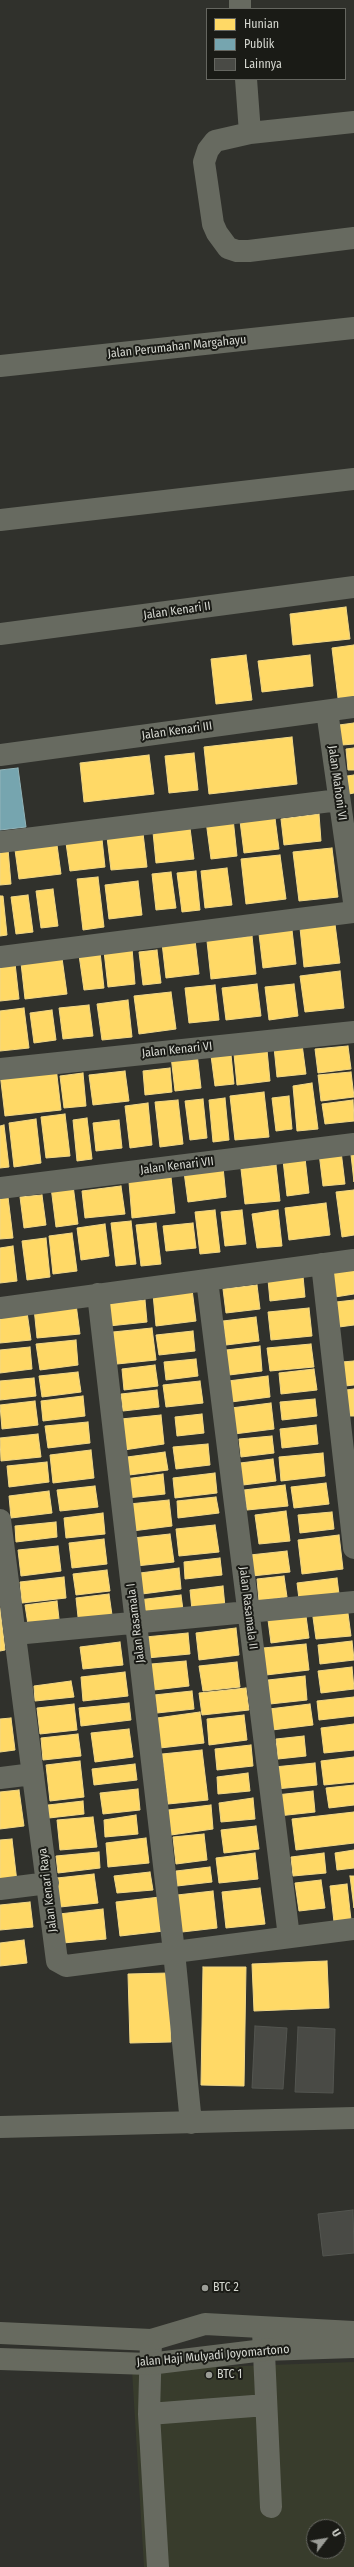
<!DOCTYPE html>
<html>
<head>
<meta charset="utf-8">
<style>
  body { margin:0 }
  #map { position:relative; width:354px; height:2567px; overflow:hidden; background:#30312c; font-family:"Fira Sans Condensed",sans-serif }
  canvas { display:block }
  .legend { position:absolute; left:206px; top:8px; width:140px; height:72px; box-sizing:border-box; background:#1a1b16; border:1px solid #656660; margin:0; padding:5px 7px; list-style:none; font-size:12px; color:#d5d7d0 }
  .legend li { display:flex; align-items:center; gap:8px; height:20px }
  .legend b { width:20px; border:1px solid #656660 }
  .north { position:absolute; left:306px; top:2519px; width:40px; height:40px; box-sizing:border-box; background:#1a1b16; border:1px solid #656660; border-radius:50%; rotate:59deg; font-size:11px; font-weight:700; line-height:16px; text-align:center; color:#d5d7d0 }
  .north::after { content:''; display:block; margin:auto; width:14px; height:18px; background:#9b9d97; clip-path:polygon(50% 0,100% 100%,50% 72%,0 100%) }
</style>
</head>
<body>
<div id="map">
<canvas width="354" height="2567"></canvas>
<ul class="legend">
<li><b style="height:11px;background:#ffd966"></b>Hunian</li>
<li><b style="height:11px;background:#76a5af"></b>Publik</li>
<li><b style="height:11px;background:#494a45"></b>Lainnya</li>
</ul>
<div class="north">U</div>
</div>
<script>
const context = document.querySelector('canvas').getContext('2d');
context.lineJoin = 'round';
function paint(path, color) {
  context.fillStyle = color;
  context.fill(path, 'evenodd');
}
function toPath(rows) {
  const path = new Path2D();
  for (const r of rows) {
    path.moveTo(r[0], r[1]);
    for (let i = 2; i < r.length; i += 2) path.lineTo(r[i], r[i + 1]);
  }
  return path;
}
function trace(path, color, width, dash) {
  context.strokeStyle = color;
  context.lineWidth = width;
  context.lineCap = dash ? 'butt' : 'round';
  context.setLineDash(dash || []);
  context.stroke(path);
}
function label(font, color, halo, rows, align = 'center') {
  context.font = font + ' "Fira Sans Condensed",sans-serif';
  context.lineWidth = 4;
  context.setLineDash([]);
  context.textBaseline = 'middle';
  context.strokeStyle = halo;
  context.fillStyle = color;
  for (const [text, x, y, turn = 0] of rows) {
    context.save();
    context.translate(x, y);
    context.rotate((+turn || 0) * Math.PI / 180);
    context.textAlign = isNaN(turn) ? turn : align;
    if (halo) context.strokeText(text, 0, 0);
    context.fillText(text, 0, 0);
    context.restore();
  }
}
paint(toPath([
  [354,2362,354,2567,144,2567,132,2370],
  [314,2527,338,2527,338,2551,314,2551]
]), '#383c2c');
const homes = toPath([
  [346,607,350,639,293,645,290,614,346,607],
  [354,645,354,697,338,698,332,648,354,645],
  [246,655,252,700,216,704,211,659,246,655],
  [310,655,313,686,262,692,258,661,310,655],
  [354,723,354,744,342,745,339,725,354,723],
  [292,737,297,784,209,794,204,747,292,737],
  [354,748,354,770,348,770,346,749,354,748],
  [194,753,198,790,169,793,165,756,194,753],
  [149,755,154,794,84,802,80,763,149,755],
  [354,775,354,793,349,794,347,776,354,775],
  [319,814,321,841,284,845,281,819,319,814],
  [233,818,237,856,211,859,206,821,233,818],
  [275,818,279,849,244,853,240,821,275,818],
  [190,828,194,859,156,863,153,832,190,828],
  [143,833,147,867,111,870,107,837,143,833],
  [102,839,105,867,70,871,66,843,102,839],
  [57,845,61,874,19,879,15,850,57,845],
  [332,848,338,897,299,901,293,852,332,848],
  [8,849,11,884,0,885,0,850,8,849],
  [280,855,286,899,246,904,241,859,280,855],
  [227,868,232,905,205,908,201,871,227,868],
  [196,871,200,910,182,912,177,873,196,871],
  [171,872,176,908,156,910,152,874,171,872],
  [98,877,104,927,83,930,77,879,98,877],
  [138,881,142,915,109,919,105,885,138,881],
  [53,889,58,926,41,928,36,891,53,889],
  [28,895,33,932,16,934,11,897,28,895],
  [0,896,3,896,7,935,0,936,0,896],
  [335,924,340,963,304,967,300,928,335,924],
  [292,930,296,964,263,968,259,934,292,930],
  [252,936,256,974,211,979,207,941,252,936],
  [195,940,199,974,166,978,162,943,195,940],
  [132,948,135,984,108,987,104,951,132,948],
  [157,950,161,983,143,985,139,952,157,950],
  [100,952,104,988,84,990,79,955,100,952],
  [62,958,67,994,25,999,21,963,62,958],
  [15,963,19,999,0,1001,0,965,15,963],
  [340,971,344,1008,305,1012,300,976,340,971],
  [257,984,261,1016,226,1020,222,988,257,984],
  [294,984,298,1016,269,1020,265,987,294,984],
  [215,985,219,1020,189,1023,185,988,215,985],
  [171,992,176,1029,139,1034,134,996,171,992],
  [128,1000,132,1037,102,1040,97,1004,128,1000],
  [89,1005,93,1036,63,1039,59,1008,89,1005],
  [24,1008,29,1048,0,1051,0,1011,24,1008],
  [52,1010,56,1040,34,1043,30,1013,52,1010],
  [302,1044,306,1074,277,1077,274,1047,302,1044],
  [230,1045,234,1084,215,1086,210,1048,230,1045],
  [348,1046,351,1069,318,1073,315,1049,348,1046],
  [267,1050,270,1081,237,1085,234,1054,267,1050],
  [197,1053,201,1088,175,1091,171,1056,197,1053],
  [56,1067,61,1110,5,1116,0,1073,56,1067],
  [170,1068,172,1092,145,1095,143,1071,170,1068],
  [125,1071,129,1101,93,1105,89,1075,125,1071],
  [351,1072,354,1097,321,1101,318,1075,351,1072],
  [83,1073,86,1106,64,1108,60,1076,83,1073],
  [312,1083,318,1129,297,1131,293,1086,312,1083],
  [264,1092,269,1137,235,1140,230,1096,264,1092],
  [289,1096,292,1129,276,1131,272,1098,289,1096],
  [225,1098,229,1140,213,1142,209,1100,225,1098],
  [203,1099,207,1138,190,1140,185,1101,203,1099],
  [178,1100,183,1144,160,1147,155,1102,178,1100],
  [353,1100,354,1121,325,1124,322,1104,353,1100],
  [148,1103,152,1145,130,1148,125,1106,148,1103],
  [65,1114,70,1156,46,1158,41,1117,65,1114],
  [87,1118,92,1159,77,1161,73,1120,87,1118],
  [36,1119,41,1163,14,1167,9,1123,36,1119],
  [119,1120,122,1148,96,1151,93,1123,119,1120],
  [4,1125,9,1167,0,1168,0,1126,4,1125],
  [341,1151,345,1184,323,1186,319,1153,341,1151],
  [354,1154,354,1182,351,1155,354,1154],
  [305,1158,309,1193,287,1196,283,1160,305,1158],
  [276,1165,280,1201,245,1204,241,1169,276,1165],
  [223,1167,226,1197,188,1202,184,1172,223,1167],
  [171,1177,175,1213,132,1218,129,1182,171,1177],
  [73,1185,78,1224,56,1227,51,1187,73,1185],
  [121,1186,125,1214,85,1218,82,1191,121,1186],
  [354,1190,354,1235,342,1237,336,1192,354,1190],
  [42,1195,46,1225,24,1228,20,1197,42,1195],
  [8,1197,13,1238,0,1239,0,1198,8,1197],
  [326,1203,330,1235,289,1240,285,1208,326,1203],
  [215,1210,220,1252,200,1254,195,1212,215,1210],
  [242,1210,246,1244,225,1246,221,1212,242,1210],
  [278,1210,282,1246,257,1248,252,1214,278,1210],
  [131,1221,136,1264,116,1266,111,1223,131,1221],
  [156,1223,161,1264,141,1266,136,1225,156,1223],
  [193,1223,196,1248,166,1251,163,1226,193,1223],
  [105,1224,109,1256,81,1260,77,1228,105,1224],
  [72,1233,77,1271,53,1274,49,1236,72,1233],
  [46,1238,50,1277,27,1280,22,1241,46,1238],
  [13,1246,17,1281,0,1283,0,1248,13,1246],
  [354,1265,354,1294,335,1297,331,1268,354,1265],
  [303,1276,305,1297,270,1301,268,1280,303,1276],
  [257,1285,260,1309,226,1313,223,1289,257,1285],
  [192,1289,196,1321,156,1326,153,1294,192,1289],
  [145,1300,147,1322,109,1326,106,1304,145,1300],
  [354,1300,354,1325,339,1327,336,1302,354,1300],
  [76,1304,80,1334,37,1338,34,1308,76,1304],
  [309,1308,312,1336,271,1340,268,1312,309,1308],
  [27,1312,31,1340,0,1343,0,1315,27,1312],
  [256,1317,259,1341,226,1345,223,1321,256,1317],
  [152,1328,156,1360,117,1364,113,1332,152,1328],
  [193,1331,195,1351,159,1355,156,1335,193,1331],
  [76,1340,78,1365,40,1370,36,1344,76,1340],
  [311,1344,314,1367,270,1371,267,1348,311,1344],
  [260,1346,262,1371,229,1375,226,1350,260,1346],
  [30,1347,32,1369,0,1373,0,1350,30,1347],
  [196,1359,198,1376,166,1380,164,1362,196,1359],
  [354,1361,354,1385,345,1386,342,1362,354,1361],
  [155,1365,158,1386,124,1390,122,1369,155,1365],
  [314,1369,317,1390,281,1394,279,1373,314,1369],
  [78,1372,81,1392,42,1397,39,1376,78,1372],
  [268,1376,270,1397,231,1402,228,1381,268,1376],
  [34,1378,36,1396,0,1400,0,1381,34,1378],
  [200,1381,203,1403,166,1407,163,1385,200,1381],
  [354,1389,354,1416,350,1416,346,1390,354,1389],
  [157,1390,159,1407,123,1411,121,1394,157,1390],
  [83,1396,85,1416,43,1421,41,1401,83,1396],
  [315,1399,317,1416,282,1420,280,1402,315,1399],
  [35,1401,38,1425,2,1429,0,1405,35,1401],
  [271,1403,274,1429,234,1434,231,1408,271,1403],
  [202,1414,204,1433,177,1436,175,1417,202,1414],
  [161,1415,164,1444,124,1450,121,1419,161,1415],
  [88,1422,90,1443,48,1448,45,1426,88,1422],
  [316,1425,318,1444,282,1448,280,1429,316,1425],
  [38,1434,41,1457,1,1461,0,1438,38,1434],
  [272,1436,274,1453,241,1457,239,1439,272,1436],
  [208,1444,210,1465,176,1469,173,1447,208,1444],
  [91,1450,94,1478,53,1483,50,1455,91,1450],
  [165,1452,168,1470,129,1475,127,1457,165,1452],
  [323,1453,325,1476,281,1481,279,1457,323,1453],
  [273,1459,276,1481,243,1485,240,1463,273,1459],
  [47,1462,49,1482,9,1487,7,1466,47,1462],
  [215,1473,217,1493,175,1498,173,1478,215,1473],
  [163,1474,165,1494,127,1498,125,1479,163,1474],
  [326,1483,329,1504,294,1508,291,1487,326,1483],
  [285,1485,288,1506,247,1510,244,1490,285,1485],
  [95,1486,98,1507,60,1511,57,1490,95,1486],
  [49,1491,52,1513,11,1518,9,1496,49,1491],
  [216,1497,219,1513,178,1518,177,1501,216,1497],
  [169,1500,172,1526,132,1531,129,1504,169,1500],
  [286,1511,290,1541,259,1544,255,1515,286,1511],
  [332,1512,334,1529,300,1533,298,1515,332,1512],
  [103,1513,105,1534,66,1538,64,1518,103,1513],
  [56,1522,57,1537,16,1542,15,1526,56,1522],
  [215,1525,219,1552,179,1556,176,1529,215,1525],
  [170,1534,174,1562,136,1566,133,1538,170,1534],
  [339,1535,343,1569,302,1574,298,1540,339,1535],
  [104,1539,107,1564,72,1568,69,1543,104,1539],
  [58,1546,61,1571,21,1576,18,1550,58,1546],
  [287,1551,290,1572,252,1576,250,1555,287,1551],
  [220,1558,222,1575,185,1579,184,1562,220,1558],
  [179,1568,181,1589,142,1594,140,1573,179,1568],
  [107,1570,110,1591,76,1595,73,1574,107,1570],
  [284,1576,287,1597,259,1601,257,1579,284,1576],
  [64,1577,66,1598,22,1603,20,1582,64,1577],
  [337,1578,339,1594,299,1599,297,1583,337,1578],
  [223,1586,225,1607,192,1610,190,1590,223,1586],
  [109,1594,113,1622,79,1626,76,1598,109,1594],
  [181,1595,184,1617,141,1622,138,1600,181,1595],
  [57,1601,60,1628,29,1631,25,1605,57,1601],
  [347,1606,351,1636,316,1639,312,1610,347,1606],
  [0,1608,5,1650,0,1651,0,1608],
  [306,1616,309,1638,271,1643,268,1620,306,1616],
  [236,1628,239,1655,199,1660,196,1633,236,1628],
  [188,1633,190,1654,147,1658,145,1637,188,1633],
  [352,1641,354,1660,320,1664,318,1645,352,1641],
  [120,1642,123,1665,83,1669,80,1647,120,1642],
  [306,1644,309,1670,266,1675,263,1648,306,1644],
  [186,1661,189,1686,154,1690,151,1664,186,1661],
  [237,1662,240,1687,203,1691,199,1666,237,1662],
  [352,1667,354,1689,321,1693,318,1671,352,1667],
  [125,1672,128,1696,83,1701,81,1677,125,1672],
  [305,1676,307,1700,270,1704,268,1680,305,1676],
  [71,1681,74,1697,35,1701,34,1686,71,1681],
  [246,1688,249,1710,202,1715,199,1693,246,1688],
  [192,1691,194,1709,157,1713,154,1695,192,1691],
  [354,1697,354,1716,319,1720,317,1701,354,1697],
  [129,1703,131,1720,81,1726,79,1708,129,1703],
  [74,1704,77,1730,40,1734,37,1708,74,1704],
  [310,1704,313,1725,272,1730,269,1709,310,1704],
  [200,1712,204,1743,160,1748,157,1718,200,1712],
  [244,1715,247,1740,209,1745,207,1719,244,1715],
  [11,1718,15,1750,0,1752,0,1719,11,1718],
  [354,1724,354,1750,324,1753,321,1728,354,1724],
  [129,1729,133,1757,95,1762,91,1733,129,1729],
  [78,1734,81,1756,43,1760,41,1738,78,1734],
  [304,1736,306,1756,278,1759,276,1739,304,1736],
  [251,1745,253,1766,217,1770,215,1749,251,1745],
  [202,1750,208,1800,168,1804,162,1754,202,1750],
  [354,1757,354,1782,324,1785,321,1761,354,1757],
  [80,1761,84,1797,50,1801,46,1765,80,1761],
  [315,1763,317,1785,276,1789,274,1767,315,1763],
  [135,1764,137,1780,94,1785,92,1769,135,1764],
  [248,1773,250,1791,218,1794,217,1777,248,1773],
  [354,1785,354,1805,329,1808,326,1788,354,1785],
  [138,1789,140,1810,103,1814,100,1793,138,1789],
  [19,1790,24,1826,0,1829,0,1792,19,1790],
  [313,1791,315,1812,278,1816,276,1795,313,1791],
  [253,1798,255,1819,221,1822,219,1803,253,1798],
  [83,1801,84,1814,49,1818,48,1805,83,1801],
  [211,1805,213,1829,171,1835,168,1810,211,1805],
  [354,1812,354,1843,296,1850,292,1819,354,1812],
  [136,1815,138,1834,105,1837,104,1820,136,1815],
  [93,1817,97,1847,60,1850,57,1820,93,1817],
  [256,1826,259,1849,224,1853,221,1830,256,1826],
  [204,1834,207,1860,176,1864,173,1837,204,1834],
  [146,1838,149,1863,108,1867,106,1843,146,1838],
  [12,1839,17,1882,0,1884,0,1840,12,1839],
  [354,1850,354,1868,337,1870,335,1853,354,1850],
  [99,1852,100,1868,58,1873,56,1856,99,1852],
  [255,1853,258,1879,219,1883,216,1858,255,1853],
  [324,1853,326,1873,293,1876,291,1857,324,1853],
  [210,1867,212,1882,177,1886,176,1871,210,1867],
  [150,1872,153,1890,117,1893,114,1876,150,1872],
  [94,1874,98,1903,60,1907,57,1878,94,1874],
  [350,1876,354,1876,354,1908,350,1876],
  [321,1880,325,1908,299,1911,295,1883,321,1880],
  [347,1884,351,1920,334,1922,330,1886,347,1884],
  [260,1888,265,1924,226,1928,222,1892,260,1888],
  [213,1891,217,1928,182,1932,177,1895,213,1891],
  [160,1897,164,1931,120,1936,116,1902,160,1897],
  [30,1902,33,1927,0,1930,0,1905,30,1902],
  [103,1909,106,1939,63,1943,59,1914,103,1909],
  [24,1940,27,1963,0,1966,0,1943,24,1940],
  [327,1961,329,2008,254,2011,252,1964,327,1961],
  [203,1967,246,1967,244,2086,201,2085,203,1967],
  [169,1973,171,2042,130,2043,128,1974,169,1973]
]);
paint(homes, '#ffd966');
trace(homes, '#f2d886', 1);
const public = toPath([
  [18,768,26,827,0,830,0,770,18,768]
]);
paint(public, '#76a5af');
trace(public, '#92b4b9', 1);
const building = toPath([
  [255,2026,287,2028,283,2089,252,2088,255,2026],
  [298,2027,335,2029,333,2093,295,2092,298,2027],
  [353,2210,354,2253,323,2256,318,2214,353,2210]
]);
paint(building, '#494a45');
trace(building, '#535550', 1);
trace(toPath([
  [240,0,240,9],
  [246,79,250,133],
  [354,122,250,133,215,141,208,150,204,162,213,224,217,233,228,248,237,251,249,251,354,238],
  [0,366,354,328],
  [0,520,354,479],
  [0,634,354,587],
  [327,711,354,902],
  [0,755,354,707],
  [0,842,339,800],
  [0,957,354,912],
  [0,1069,354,1032],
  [0,1188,354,1144],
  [322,1264,354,1548],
  [207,1280,289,1937],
  [98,1294,174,1952,191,2123],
  [0,1308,354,1260],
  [0,1520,57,1961,66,1966,354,1929],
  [15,1634,354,1602],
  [0,1778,33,1774],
  [0,1889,48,1883],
  [0,2127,354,2118],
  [263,2331,271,2507],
  [151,2340,149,2414,266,2405],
  [149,2414,158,2567]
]), '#676a60', 22);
trace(toPath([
  [0,2333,151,2340,205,2324,354,2332],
  [0,2359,149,2364,264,2350,354,2347]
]), '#676a5f', 22);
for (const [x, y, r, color] of [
  [205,2288,4,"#9b9d97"],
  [209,2375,4,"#9b9d97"]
]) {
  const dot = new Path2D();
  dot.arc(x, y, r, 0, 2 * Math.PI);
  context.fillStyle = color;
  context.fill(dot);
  trace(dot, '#1a1b16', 1.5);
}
label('12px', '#d5d7d0', '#1a1b16', [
  ["Jalan Perumahan Margahayu",177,347,-6],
  ["Jalan Kenari II",177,611,-8],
  ["Jalan Kenari III",177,731,-8],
  ["Jalan Mahoni VI",337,783,82],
  ["Jalan Kenari VI",177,1050,-6],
  ["Jalan Kenari VII",177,1166,-7],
  ["Jalan Rasamala II",248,1608,83],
  ["Jalan Rasamala I",136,1623,-97],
  ["Jalan Kenari Raya",48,1890,-97],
  ["Jalan Haji Mulyadi Joyomartono",213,2356,-5]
]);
label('12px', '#d5d7d0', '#1a1b16', [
  ["BTC 2",213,2288],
  ["BTC 1",217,2375]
], 'left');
</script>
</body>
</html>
